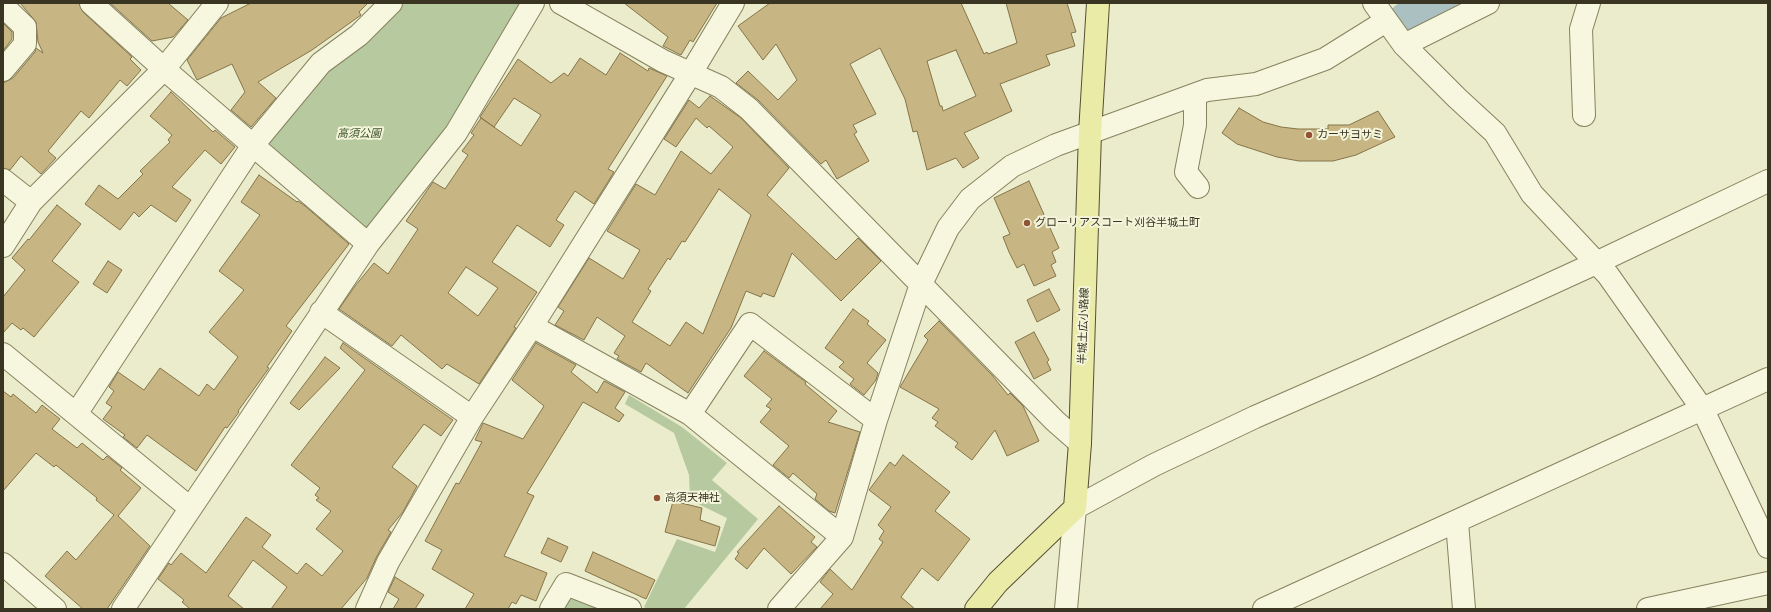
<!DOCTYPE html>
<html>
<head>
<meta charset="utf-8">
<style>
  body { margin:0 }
  #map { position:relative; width:1771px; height:612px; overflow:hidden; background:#ebeccb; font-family:"Times New Roman",serif }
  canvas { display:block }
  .frame { position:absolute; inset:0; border:4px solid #393522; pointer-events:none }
</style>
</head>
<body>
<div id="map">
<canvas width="1771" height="612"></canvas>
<div class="frame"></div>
</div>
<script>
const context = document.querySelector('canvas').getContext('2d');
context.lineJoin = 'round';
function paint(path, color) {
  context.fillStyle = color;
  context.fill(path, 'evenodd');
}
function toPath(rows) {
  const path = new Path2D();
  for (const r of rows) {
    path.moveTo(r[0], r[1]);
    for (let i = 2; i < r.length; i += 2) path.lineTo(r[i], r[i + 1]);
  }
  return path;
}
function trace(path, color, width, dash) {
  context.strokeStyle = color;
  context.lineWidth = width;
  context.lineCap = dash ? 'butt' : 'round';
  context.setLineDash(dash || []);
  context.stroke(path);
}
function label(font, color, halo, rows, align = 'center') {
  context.font = font + ' "Times New Roman","Noto Sans JP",serif';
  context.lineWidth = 4;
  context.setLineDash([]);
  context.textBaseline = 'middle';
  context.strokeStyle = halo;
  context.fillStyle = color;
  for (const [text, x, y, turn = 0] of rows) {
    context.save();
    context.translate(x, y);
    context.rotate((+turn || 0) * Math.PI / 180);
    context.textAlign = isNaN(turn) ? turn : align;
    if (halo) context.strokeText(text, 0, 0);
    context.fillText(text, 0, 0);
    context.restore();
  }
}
paint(toPath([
  [404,3,520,3,521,6,450,121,372,227,363,228,269,147,271,137,329,68,366,40],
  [629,395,682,427,727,463,712,480,758,519,684,609,647,609,644,607,677,539,715,552,727,518,690,500,689,475,674,433,625,404],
  [568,594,607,609,558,609]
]), '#b7ca9f');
trace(toPath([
  [1407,20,1440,3]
]), '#abc0c1', 37);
const building = toPath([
  [20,3,79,3,83,12,132,57,130,59,141,70,127,86,120,80,89,118,81,111,48,151,56,158,41,174,21,156,10,170,3,168,3,83,13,78,35,52,36,48,43,53,38,42,36,22,20,3],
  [110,3,168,3,188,20,173,37,152,41,110,3],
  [251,3,368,3,359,12,361,15,312,50,258,82,276,98,251,127,231,110,245,92,232,64,197,80,187,60,221,18,251,3],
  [624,3,717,3,693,42,690,40,681,55,663,46,668,37,624,3],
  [770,3,961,3,984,54,987,52,988,54,1017,43,1006,3,1067,3,1076,32,1071,33,1075,46,1046,55,1050,65,1000,84,1012,111,964,133,979,158,963,168,956,158,927,170,917,131,913,132,905,99,880,48,850,64,876,114,853,125,857,132,854,134,869,161,837,179,826,160,821,164,758,100,736,83,748,71,778,100,797,80,776,44,763,60,738,26,770,3],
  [956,50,976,96,943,111,942,106,940,106,927,61,956,50],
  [3,23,12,32,12,39,3,51,3,23],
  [620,53,648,71,649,68,667,76,608,169,614,172,594,204,575,191,556,220,564,225,550,247,517,225,492,262,537,292,514,327,516,328,479,384,447,364,442,369,401,335,392,346,339,309,355,286,374,263,388,274,418,229,406,221,433,182,445,189,468,155,462,151,474,135,471,133,481,118,521,146,541,115,514,98,494,127,480,117,518,59,551,83,564,73,568,76,580,58,606,75,620,53],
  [466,267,498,288,478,316,448,293,466,267],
  [171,92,213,132,215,130,235,147,221,164,205,150,172,187,191,200,176,222,151,205,139,217,134,212,120,230,85,204,99,185,118,199,143,174,140,171,170,142,168,140,172,135,150,116,171,92],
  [710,96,741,118,789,168,767,195,836,260,858,238,881,261,841,301,792,253,774,297,763,293,761,297,746,291,731,328,688,393,646,363,641,372,617,359,619,356,614,353,625,336,597,317,584,340,555,325,564,311,558,307,589,258,623,279,640,250,607,231,636,184,655,195,681,151,711,174,733,147,709,126,707,128,696,118,676,147,664,139,689,100,699,108,710,96],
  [719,189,751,215,703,334,686,322,670,346,632,322,651,291,648,289,668,258,670,260,682,241,685,242,719,189],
  [1239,108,1263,122,1281,127,1298,129,1328,129,1328,125,1349,125,1378,111,1395,137,1356,155,1333,161,1299,161,1277,157,1237,144,1222,133,1239,108],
  [259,175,297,202,298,201,305,206,349,244,286,326,292,331,267,367,269,368,238,411,239,412,227,428,225,427,196,471,147,435,137,448,123,437,125,435,103,419,112,407,106,403,114,391,109,387,118,372,144,390,160,368,199,396,207,384,214,390,238,357,209,332,244,290,219,271,260,215,241,202,259,175],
  [1029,181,1059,248,1052,252,1056,262,1051,265,1056,276,1034,286,1024,264,1017,268,1009,252,1003,237,1010,234,994,198,1029,181],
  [57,205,81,224,52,261,79,282,34,337,23,328,21,330,12,323,3,333,3,297,25,270,12,258,28,239,29,240,57,205],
  [108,261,122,270,107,293,93,284,108,261],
  [1049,289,1060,310,1037,322,1027,300,1049,289],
  [853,309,869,321,867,324,886,340,867,363,878,373,876,380,864,395,850,384,854,379,839,367,844,362,825,348,853,309],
  [939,321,992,375,1008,395,1010,393,1023,406,1039,441,1007,456,995,430,972,460,955,447,958,443,935,426,938,422,932,418,939,409,900,387,928,340,924,336,939,321],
  [1034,332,1049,360,1047,362,1051,370,1034,379,1015,342,1034,332],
  [343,343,453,420,441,436,424,424,392,467,417,486,403,512,388,530,391,532,377,556,367,578,341,609,271,609,287,587,253,560,228,596,244,609,190,609,182,602,184,600,158,579,169,563,171,565,181,553,206,573,246,517,271,535,262,547,297,574,306,563,322,576,343,551,316,529,331,511,316,500,319,498,315,495,320,488,291,465,365,370,340,348,343,343],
  [536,343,576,365,571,372,597,393,604,381,625,392,615,408,624,415,619,422,583,402,527,493,534,496,504,556,547,573,536,601,521,595,516,604,512,602,508,609,465,609,474,594,432,569,442,550,425,541,456,483,459,484,482,442,475,440,483,423,523,439,544,406,512,380,536,343],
  [764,351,806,382,805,384,837,411,828,422,860,432,835,513,829,511,815,499,817,494,793,473,789,478,773,465,789,446,760,422,771,409,766,406,772,399,744,376,764,351],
  [325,357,340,368,299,410,290,403,325,357],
  [3,391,11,397,13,394,36,413,42,405,60,419,52,429,77,448,82,443,103,460,107,456,122,468,120,470,141,488,118,516,150,546,107,609,83,609,45,576,67,551,76,560,114,515,96,500,97,498,56,465,54,467,36,453,3,491,3,391],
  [903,455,950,492,935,511,970,539,938,581,922,568,901,597,915,609,820,609,833,594,820,582,830,569,852,590,883,542,879,539,884,531,878,525,891,507,869,490,890,462,895,466,903,455],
  [673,501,702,508,700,520,720,527,715,546,665,532,673,501],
  [779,506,815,537,811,542,817,547,791,574,764,548,747,569,735,559,739,553,737,552,779,506],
  [548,538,568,547,561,562,541,553,548,538],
  [593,552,655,580,646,599,585,571,593,552],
  [395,577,424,595,415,609,393,609,399,599,388,592,395,577]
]);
paint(building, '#c7b684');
trace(building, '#857448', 1);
const minor = toPath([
  [91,3,164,69,368,244],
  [561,3,663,61,721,87,749,109,1055,421,1080,443],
  [1374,3,1404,45,1457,98,1495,133,1532,194,1608,275,1703,410,1768,547],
  [3,6,25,27,25,44,3,70],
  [1404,45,1488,3],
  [1195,95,1195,125,1186,172,1198,187],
  [1584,115,1581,29,1589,3],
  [3,180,31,202],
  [3,246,31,202,164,69,217,3],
  [321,312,472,417],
  [532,326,690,414,842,537],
  [3,354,190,508],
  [76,414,253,145,321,63,359,35,391,3],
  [690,414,750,324,876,420],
  [1457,522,1464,609],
  [3,564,55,609],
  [123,609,368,244,456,133,533,3],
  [367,609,388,562,472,417,532,326,691,73,733,3],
  [551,609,566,584,630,609],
  [779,609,842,537,876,420,921,284,948,228,970,199,1012,166,1056,145,1207,90,1256,84,1325,59,1386,21],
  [1066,609,1075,508,1154,465,1255,417,1369,367,1596,263,1768,181],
  [1264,609,1768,379],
  [1648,609,1768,583]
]);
const major = toPath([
  [976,609,998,582,1075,508,1080,443,1090,133,1098,3]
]);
trace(minor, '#878260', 24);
trace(major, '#564f33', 24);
trace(minor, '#f6f7de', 22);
trace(major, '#eaeba7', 22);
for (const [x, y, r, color] of [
  [1309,135,4,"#925335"],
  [1027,223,4,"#925335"],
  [657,498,4,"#925335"]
]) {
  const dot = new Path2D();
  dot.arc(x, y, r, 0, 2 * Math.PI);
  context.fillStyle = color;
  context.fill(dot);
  trace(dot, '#f3f4da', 1.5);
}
label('italic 11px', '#3c542a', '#f3f4da', [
  ["高須公園",359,134]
]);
label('11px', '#393522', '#f3f4da', [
  ["カーサヨサミ",1317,135],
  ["グローリアスコート刈谷半城土町",1035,223],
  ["高須天神社",665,498]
], 'left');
label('11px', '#393522', '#f3f4da', [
  ["半城土広小路線",1084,326,-88]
]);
</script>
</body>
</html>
